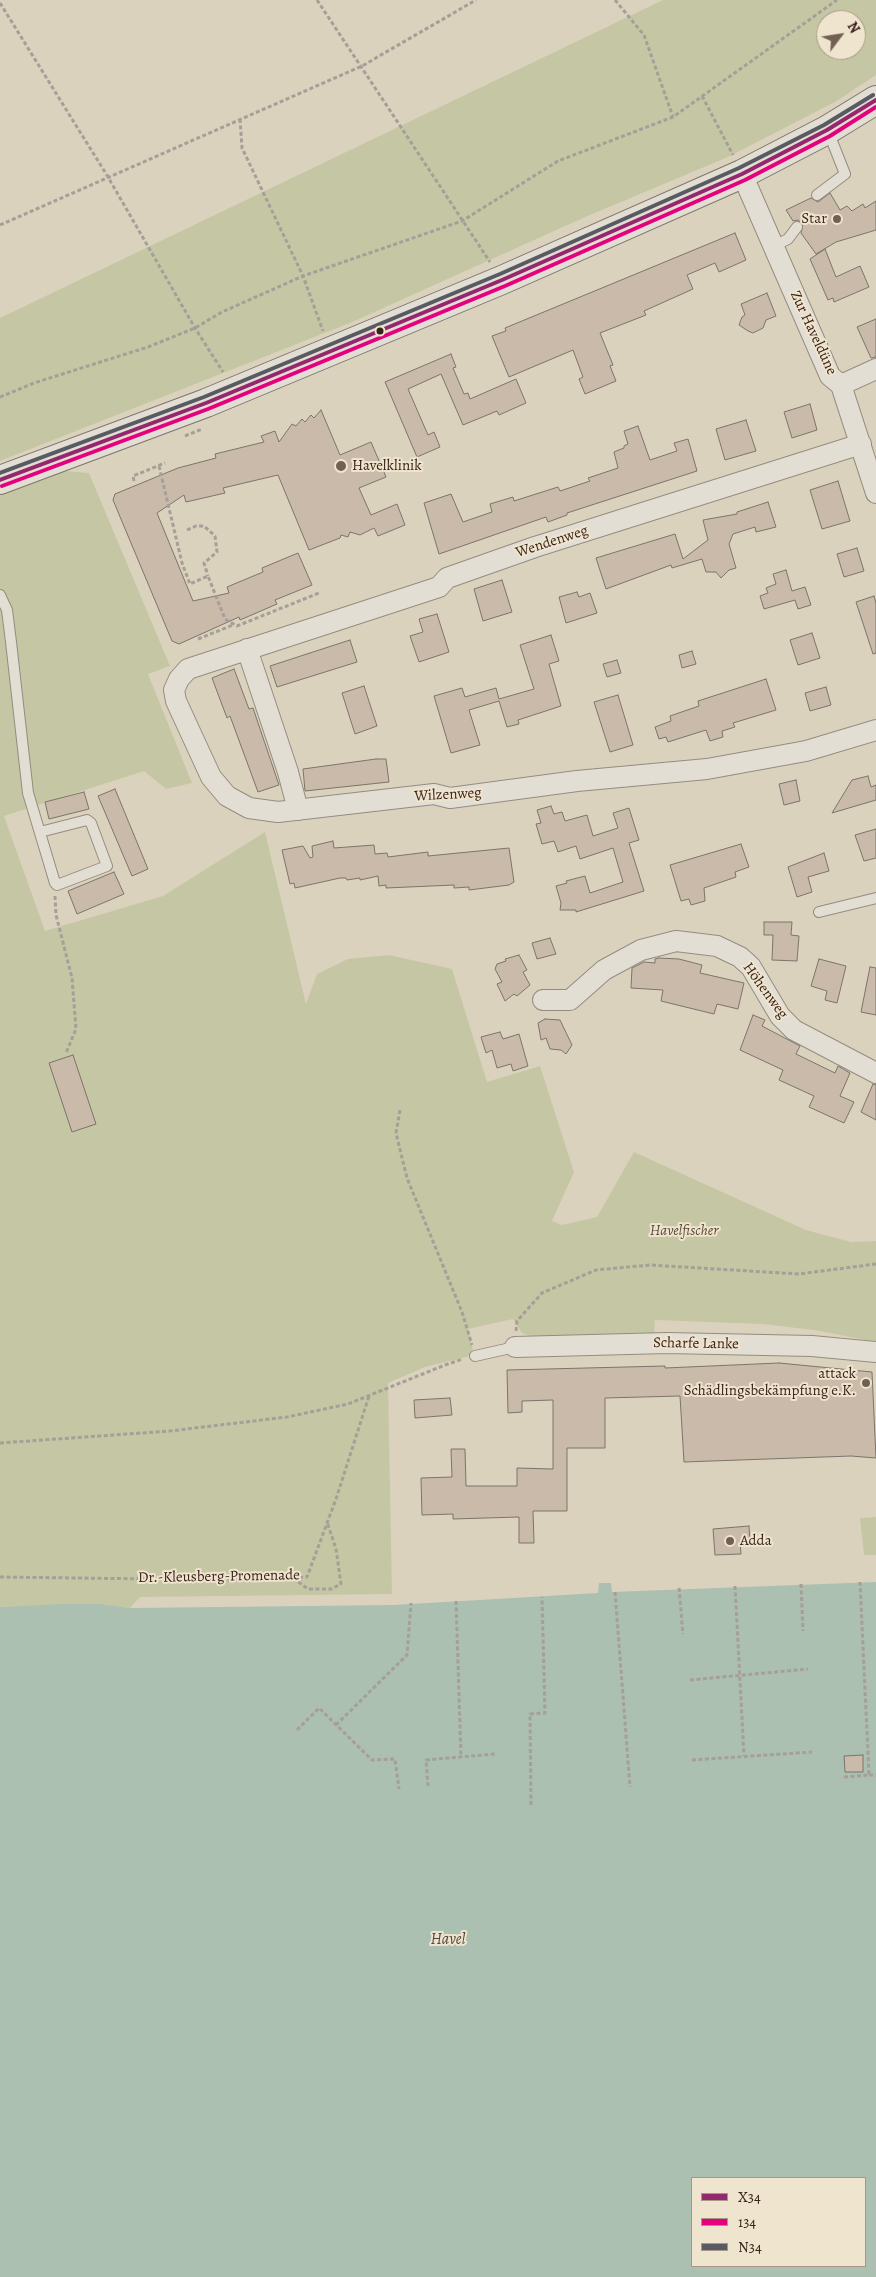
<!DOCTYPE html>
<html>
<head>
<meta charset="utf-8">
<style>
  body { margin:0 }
  #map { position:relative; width:876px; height:2277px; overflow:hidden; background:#dbd2be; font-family:Alegreya,serif }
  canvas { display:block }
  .legend { position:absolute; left:691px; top:2177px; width:175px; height:90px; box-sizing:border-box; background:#efe4cd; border:1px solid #a69786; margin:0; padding:6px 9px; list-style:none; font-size:15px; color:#39231b }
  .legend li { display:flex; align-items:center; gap:10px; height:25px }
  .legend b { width:25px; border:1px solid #a69786 }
  .north { position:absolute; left:816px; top:10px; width:50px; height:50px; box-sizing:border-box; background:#efe4cd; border:1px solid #a69786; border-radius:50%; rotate:59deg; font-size:14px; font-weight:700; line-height:20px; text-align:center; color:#39231b }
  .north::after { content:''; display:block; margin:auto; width:18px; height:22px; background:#726054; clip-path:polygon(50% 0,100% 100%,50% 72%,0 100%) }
</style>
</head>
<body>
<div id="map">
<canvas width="876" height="2277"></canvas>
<ul class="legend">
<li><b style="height:6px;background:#95276e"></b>X34</li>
<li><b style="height:6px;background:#e5007d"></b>134</li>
<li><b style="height:6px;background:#595b62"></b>N34</li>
</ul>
<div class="north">N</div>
</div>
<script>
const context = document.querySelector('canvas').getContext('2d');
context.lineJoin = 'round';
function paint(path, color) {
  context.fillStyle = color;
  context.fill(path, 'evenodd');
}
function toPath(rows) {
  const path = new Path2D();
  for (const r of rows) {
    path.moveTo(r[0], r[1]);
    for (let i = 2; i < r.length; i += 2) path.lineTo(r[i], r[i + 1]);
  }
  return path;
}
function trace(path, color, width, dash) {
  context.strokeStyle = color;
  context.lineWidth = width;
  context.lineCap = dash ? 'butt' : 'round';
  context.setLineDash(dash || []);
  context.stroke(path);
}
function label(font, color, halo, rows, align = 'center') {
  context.font = font + ' Alegreya,serif';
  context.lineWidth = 4;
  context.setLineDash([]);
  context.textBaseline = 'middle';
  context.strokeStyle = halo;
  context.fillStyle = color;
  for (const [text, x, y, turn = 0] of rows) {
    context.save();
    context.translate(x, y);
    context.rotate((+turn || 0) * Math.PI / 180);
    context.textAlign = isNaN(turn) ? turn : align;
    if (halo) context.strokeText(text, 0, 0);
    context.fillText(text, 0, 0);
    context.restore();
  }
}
paint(toPath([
  [663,0,876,0,876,75,835,102,728,157,583,218,350,323,0,461,0,318],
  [826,20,856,20,856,50,826,50],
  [64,471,89,473,170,666,148,674,192,783,166,789,144,771,4,816,45,931,163,896,265,832,306,1004,317,974,348,959,389,955,452,969,487,1082,540,1066,574,1172,552,1221,562,1225,597,1217,634,1152,806,1230,851,1242,876,1241,876,1342,814,1330,762,1324,655,1320,654,1335,529,1336,522,1333,513,1319,468,1329,474,1355,425,1367,388,1383,392,1594,140,1597,130,1608,101,1604,0,1607,0,494],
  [876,1517,876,1555,864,1555,860,1518]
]), '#c5c7a4');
paint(toPath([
  [876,1582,876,2277,0,2277,0,1607,61,1604,101,1604,130,1608,394,1605,598,1593,599,1583,611,1583,612,1592],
  [692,2178,865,2178,865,2266,692,2266]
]), '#abc0b0');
const building = toPath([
  [830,193,840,210,847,206,852,211,863,204,865,208,876,201,876,230,836,242,816,254,801,233,803,224,798,220,793,221,786,210,811,198,818,202,830,193],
  [735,233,746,260,719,272,715,263,687,275,693,289,644,311,646,315,600,333,613,365,610,366,616,381,585,394,579,379,583,377,573,350,509,377,492,336,506,331,505,328,735,233],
  [825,249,836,277,860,266,869,287,834,302,833,298,828,300,810,259,825,249],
  [767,293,776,316,766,320,763,328,753,333,748,331,739,325,742,317,745,315,741,304,767,293],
  [876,319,876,357,871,358,857,327,876,319],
  [451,354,456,367,453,368,464,394,468,393,470,399,516,379,526,403,499,415,497,411,463,425,441,374,408,389,428,435,434,432,440,447,417,457,385,382,451,354],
  [810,404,817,430,792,438,784,412,810,404],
  [321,410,340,455,371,442,386,477,359,488,371,515,397,504,405,525,378,536,374,528,360,535,350,532,348,537,341,535,340,538,309,550,278,475,223,488,225,493,186,502,184,495,157,513,193,601,229,593,227,587,263,572,262,568,298,553,312,585,275,600,277,604,240,620,239,617,179,644,172,641,113,500,115,494,178,468,216,458,215,454,264,442,261,436,275,431,279,442,292,424,296,426,302,419,305,422,311,415,314,418,321,410],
  [746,420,756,451,725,460,716,429,746,420],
  [638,426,650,460,677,451,674,443,688,439,697,471,567,513,567,515,548,522,546,517,439,554,424,503,451,494,463,522,492,512,490,504,513,497,514,501,558,487,560,491,590,481,588,478,618,468,614,452,624,448,624,446,628,444,624,431,638,426],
  [838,481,850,521,822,529,810,490,838,481],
  [768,502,776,527,756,532,755,527,733,534,729,544,736,568,729,570,721,578,716,572,706,572,702,559,672,568,671,565,606,589,596,558,675,534,683,559,708,540,703,520,737,514,737,512,768,502],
  [857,548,864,571,844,577,837,554,857,548],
  [786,570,792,591,805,587,811,605,798,609,795,600,764,609,760,596,768,593,766,588,776,584,773,574,786,570],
  [502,580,512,612,483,621,474,589,502,580],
  [577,592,579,597,590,593,597,613,566,623,559,597,577,592],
  [874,596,876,603,876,653,873,654,856,602,874,596],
  [437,614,449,652,419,662,410,636,423,632,419,619,437,614],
  [812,633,820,658,798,665,790,640,812,633],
  [551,635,559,661,549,664,561,706,518,720,519,724,507,727,499,701,469,710,480,745,451,753,434,696,462,688,465,697,496,688,499,699,534,689,520,645,551,635],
  [350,640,357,662,277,687,270,666,350,640],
  [692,651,696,664,682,668,679,655,692,651],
  [617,660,621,673,607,677,603,664,617,660],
  [234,669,249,709,253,708,279,785,258,792,230,716,227,718,212,678,234,669],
  [766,679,776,710,733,723,735,727,722,731,723,737,710,741,706,730,668,742,666,737,659,739,655,727,671,721,670,716,699,706,698,701,766,679],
  [364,686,377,726,355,734,342,693,364,686],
  [826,687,831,705,810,711,805,693,826,687],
  [618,695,633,745,610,752,594,702,618,695],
  [376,759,386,759,389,782,305,791,303,769,376,759],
  [868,776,871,787,876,785,876,800,832,813,852,780,868,776],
  [796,780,800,801,784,805,779,784,796,780],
  [115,789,148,869,132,876,98,796,115,789],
  [84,792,89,809,49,819,45,802,84,792],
  [551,806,554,814,562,812,565,821,587,815,593,836,618,828,613,813,629,808,639,840,629,843,644,891,576,912,576,910,560,910,561,903,556,886,567,883,566,881,585,876,590,893,623,882,613,848,580,859,576,846,558,852,554,841,542,844,536,824,541,823,537,810,551,806],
  [876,829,876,858,864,861,855,835,876,829],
  [333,841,334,848,374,845,375,854,387,853,388,857,428,852,428,856,509,848,514,882,509,885,469,890,469,887,454,888,454,885,386,888,386,885,379,886,378,876,360,880,360,878,347,880,346,878,340,878,295,888,294,883,290,884,282,850,303,846,310,858,313,857,312,846,333,841],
  [741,844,749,867,735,872,736,877,704,888,705,901,691,905,689,899,681,901,670,865,741,844],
  [824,853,829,871,808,877,812,892,797,897,788,867,824,853],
  [114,872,124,894,77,914,68,891,114,872],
  [764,922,792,922,791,935,799,936,797,961,772,960,773,935,764,935,764,922],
  [550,938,556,954,537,959,532,943,550,938],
  [519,955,527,970,523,972,530,985,517,996,514,994,505,1001,497,984,502,982,495,969,497,964,506,961,505,959,519,955],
  [659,958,679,959,702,965,700,973,744,983,738,1009,717,1004,714,1014,661,1001,663,990,631,988,632,968,644,962,655,963,655,959,659,958],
  [819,959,846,966,837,1003,825,1000,827,991,811,986,819,959],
  [870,967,876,968,876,1015,861,1012,870,967],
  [753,1015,765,1020,762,1026,800,1046,796,1054,835,1073,838,1066,850,1073,840,1096,854,1102,844,1123,809,1107,814,1096,779,1080,783,1070,740,1050,753,1015],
  [545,1019,560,1020,572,1045,566,1054,561,1050,550,1049,546,1038,541,1040,538,1023,545,1019],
  [500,1032,503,1039,519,1034,528,1066,513,1071,511,1064,497,1068,492,1050,486,1053,481,1037,500,1032],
  [73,1055,96,1124,72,1132,49,1063,73,1055],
  [873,1084,876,1085,876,1120,861,1112,873,1084],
  [779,1363,872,1372,876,1458,851,1456,684,1462,680,1396,605,1398,605,1448,567,1448,567,1511,533,1511,534,1543,519,1543,519,1517,453,1519,453,1514,422,1515,421,1478,452,1477,451,1449,465,1449,466,1486,517,1486,517,1468,553,1469,553,1400,522,1401,522,1412,508,1413,507,1370,665,1366,665,1368,779,1363],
  [450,1398,452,1415,415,1418,414,1400,450,1398],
  [749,1526,750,1541,740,1541,741,1554,715,1555,713,1529,749,1526],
  [863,1755,863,1772,845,1772,844,1756,863,1755]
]);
paint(building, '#c9baaa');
trace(building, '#7c746a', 1);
const lane = toPath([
  [817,195,845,174,828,131],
  [774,246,788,239,797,227],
  [0,595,7,610,11,642,28,793,55,883,57,885,107,866,91,823,87,820,40,832],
  [819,912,876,898],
  [475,1356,515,1347]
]);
const street = toPath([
  [742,174,830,376,841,385,876,493],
  [841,385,876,369],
  [861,444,535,547,447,578,439,587,188,669,179,679,174,690,176,701,211,777,227,796,249,808,278,812,434,794,450,798,577,781,707,769,806,751,876,730],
  [247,649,288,772,298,810],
  [543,1000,570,1000,604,970,641,950,676,941,717,946,740,957,751,967,780,1016,794,1030,876,1073],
  [515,1347,667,1343,812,1346,876,1352]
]);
const secondary = toPath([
  [0,480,206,403,502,280,742,174,827,130,876,100]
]);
trace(lane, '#948c7f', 12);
trace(street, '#948c7f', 22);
trace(secondary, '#7c746a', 30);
trace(toPath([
  [317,0,490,262],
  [615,0,644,35,673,117],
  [0,3,108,177,195,328,223,372],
  [702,96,733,155],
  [240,119,242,148,303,276,323,331],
  [0,225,362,66,476,0],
  [0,397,34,383,148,347,195,328,222,312,303,276,462,221,558,161,673,117,837,0],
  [185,436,202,429],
  [159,466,182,563,190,584,208,576,225,619,237,626,319,593],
  [134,481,133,476,165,463],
  [187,530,196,526,204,526,215,536,217,552,204,563,208,576],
  [198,639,233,625],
  [55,896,56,915,72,978,76,1029,66,1053],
  [400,1110,396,1133,407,1178,462,1312,472,1345],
  [516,1331,517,1321,542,1293,596,1270,650,1265,799,1274,876,1264],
  [0,1443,170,1431,287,1417,348,1404,445,1365,463,1359],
  [0,1577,235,1580,307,1577,336,1499,369,1396],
  [293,1578,308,1589,331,1589,341,1584,336,1549,327,1522],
  [801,1584,803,1631],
  [735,1586,744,1756],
  [679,1588,683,1634],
  [615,1592,630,1787],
  [456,1601,461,1757],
  [690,1680,808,1669],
  [336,1725,407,1655,411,1603],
  [297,1730,319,1708,372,1760,395,1759,399,1789],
  [692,1760,812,1752],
  [869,1775,876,1775],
  [844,1777,869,1775,860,1582],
  [428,1786,426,1760,495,1754],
  [531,1805,530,1714,545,1713,542,1597]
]), '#a59f97', 3, [4, 2.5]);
trace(lane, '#e3ded4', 10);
trace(street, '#e3ded4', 20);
trace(secondary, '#e3ded4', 28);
trace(toPath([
  [0,480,206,403,502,280,742,174,827,130,876,100]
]), '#95276e', 4);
trace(toPath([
  [2,486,208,409,505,286,745,180,830,136,876,107]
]), '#e5007d', 4);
trace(toPath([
  [0,473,204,397,500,274,739,168,824,125,873,95]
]), '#595b62', 4);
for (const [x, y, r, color] of [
  [837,219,5,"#726054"],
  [380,331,4.5,"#39231b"],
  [341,466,6,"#726054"],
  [866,1383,5,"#726054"],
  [730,1541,5,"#726054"]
]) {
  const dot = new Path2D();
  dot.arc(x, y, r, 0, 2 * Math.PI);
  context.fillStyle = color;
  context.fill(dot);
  trace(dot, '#efe4cd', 2);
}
label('15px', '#39231b', '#efe4cd', [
  ["Star",827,219],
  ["Havelklinik",352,466,"left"],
  ["attack",856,1374],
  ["Schädlingsbekämpfung e.K.",856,1391],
  ["Adda",740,1541,"left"]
], 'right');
label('15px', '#39231b', '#efe4cd', [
  ["Zur Haveldüne",813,333,65],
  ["Wendenweg",552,542,-18],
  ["Wilzenweg",448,795,-3],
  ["Höhenweg",765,991,54],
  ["Scharfe Lanke",696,1344,1],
  ["Dr.-Kleusberg-Promenade",219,1577,-1]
]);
label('italic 15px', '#584a38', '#efe4cd', [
  ["Havelfischer",684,1231]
]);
label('italic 16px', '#50483f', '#efe4cd', [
  ["Havel",448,1940]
]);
</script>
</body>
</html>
